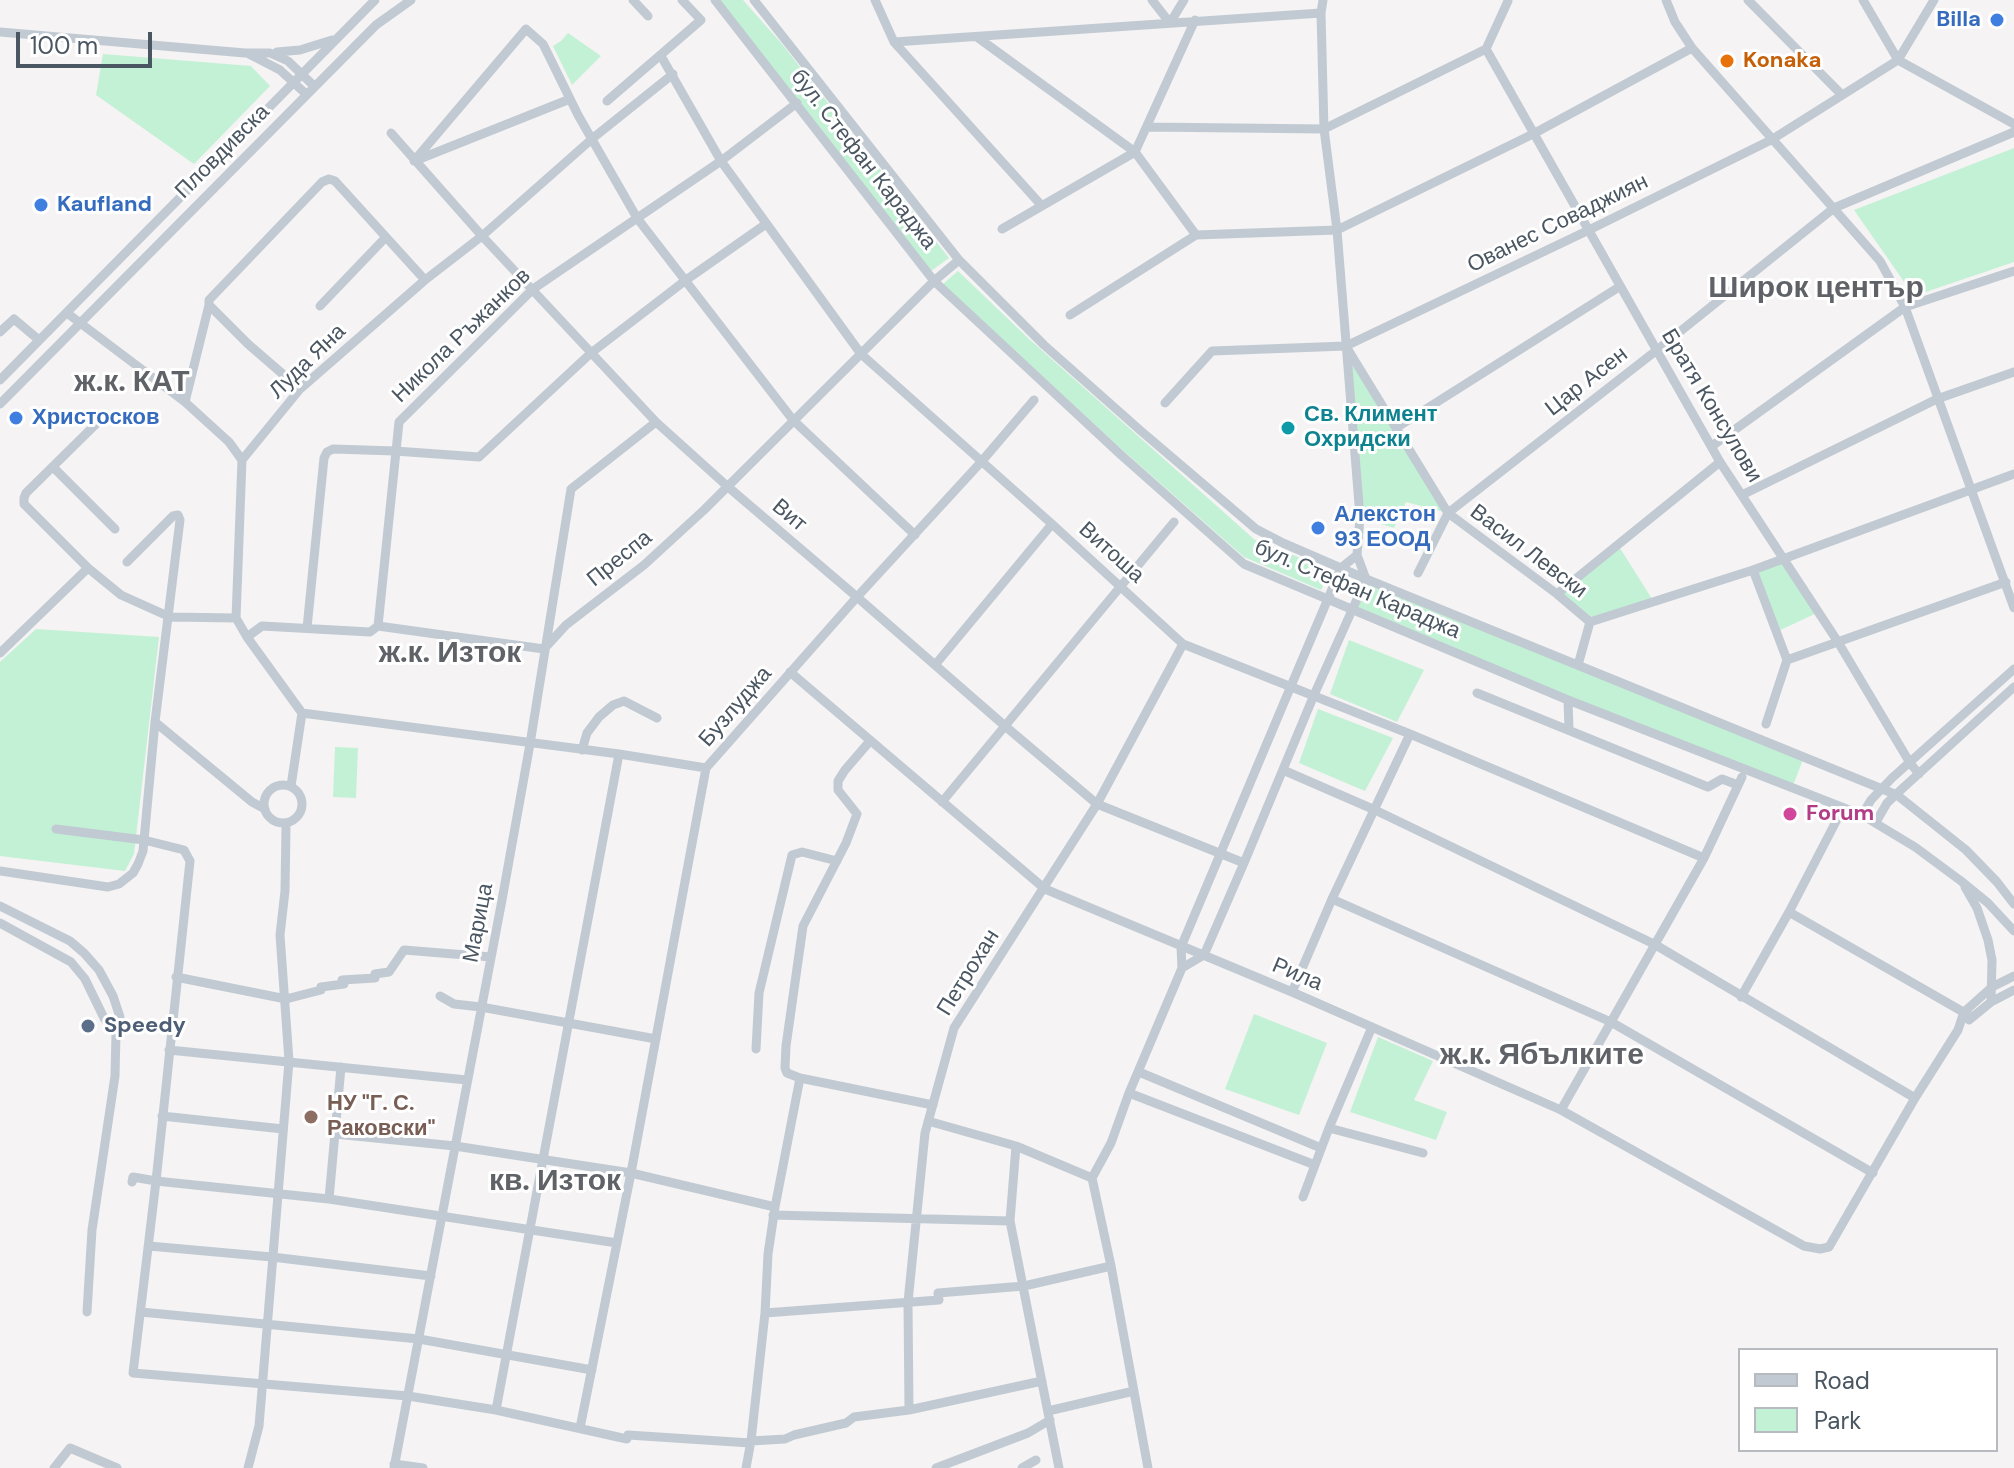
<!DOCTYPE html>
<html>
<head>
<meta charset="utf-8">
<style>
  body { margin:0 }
  #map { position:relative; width:2014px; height:1468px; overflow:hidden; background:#f5f3f3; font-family:"DM Sans",sans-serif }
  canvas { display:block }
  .legend { position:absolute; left:1738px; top:1348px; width:260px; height:104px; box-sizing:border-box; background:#fff; border:2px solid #b7bbc0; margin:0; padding:10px 14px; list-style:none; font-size:24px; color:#4a5661 }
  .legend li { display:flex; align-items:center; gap:16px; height:40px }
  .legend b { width:40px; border:2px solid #b7bbc0 }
  .scale { position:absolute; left:16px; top:32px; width:136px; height:36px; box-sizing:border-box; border:4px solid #4a5661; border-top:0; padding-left:10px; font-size:24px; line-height:28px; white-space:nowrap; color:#4a5661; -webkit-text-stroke:6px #fff; paint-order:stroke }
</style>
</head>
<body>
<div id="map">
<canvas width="2014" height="1468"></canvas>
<ul class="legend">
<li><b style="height:10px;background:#c1cad2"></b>Road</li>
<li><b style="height:22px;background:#c3f1d5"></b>Park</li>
</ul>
<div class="scale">100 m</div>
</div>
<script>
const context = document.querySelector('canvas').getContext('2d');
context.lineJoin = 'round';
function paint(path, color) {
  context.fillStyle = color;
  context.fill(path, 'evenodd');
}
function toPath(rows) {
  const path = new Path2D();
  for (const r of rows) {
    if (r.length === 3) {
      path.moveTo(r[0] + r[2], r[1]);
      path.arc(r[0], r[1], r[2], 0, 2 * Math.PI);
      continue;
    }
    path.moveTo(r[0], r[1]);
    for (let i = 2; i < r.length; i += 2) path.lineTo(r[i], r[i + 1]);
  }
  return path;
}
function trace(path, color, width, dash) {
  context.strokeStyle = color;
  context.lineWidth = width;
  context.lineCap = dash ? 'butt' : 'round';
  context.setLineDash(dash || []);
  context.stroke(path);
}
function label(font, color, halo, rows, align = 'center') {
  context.font = font + ' "DM Sans",sans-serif';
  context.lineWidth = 6;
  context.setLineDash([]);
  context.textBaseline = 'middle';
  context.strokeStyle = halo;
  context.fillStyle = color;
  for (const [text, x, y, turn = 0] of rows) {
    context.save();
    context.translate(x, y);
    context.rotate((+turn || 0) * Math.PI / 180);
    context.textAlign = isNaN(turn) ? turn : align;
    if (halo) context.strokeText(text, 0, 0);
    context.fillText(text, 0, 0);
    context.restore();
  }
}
paint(toPath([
  [720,0,743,0,782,44,949,258,931,271],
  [568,33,601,56,572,85,553,46,561,41],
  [103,54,251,66,270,86,194,164,96,95],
  [2014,148,2014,262,1914,296,1854,210],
  [958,271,1028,338,1255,540,1331,570,1321,590,1244,557,1119,447,943,284],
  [1346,346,1448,513,1406,502,1394,528,1360,517],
  [1618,545,1654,602,1590,622,1557,594],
  [1784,558,1819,612,1776,632,1753,570],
  [1366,579,1804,757,1792,788,1353,608],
  [36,629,159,637,134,854,125,871,0,856,0,662],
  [1349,640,1424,670,1397,722,1330,694],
  [1318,709,1393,738,1365,791,1299,763],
  [335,747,358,748,356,798,333,797],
  [1254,1014,1327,1043,1299,1115,1225,1089],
  [1378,1037,1433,1061,1414,1100,1447,1112,1436,1140,1350,1112]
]), '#c3f1d5');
trace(toPath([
  [633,0,648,16],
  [715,0,934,281,1121,455,1244,564,1568,700,1862,815,1915,847,1961,881,1988,903,2014,931],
  [754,0,959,260,1044,345,1141,431,1256,529,1283,543,1366,579,1897,795,1966,850,1997,882,2014,904],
  [875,0,894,42,1042,206],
  [1152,0,1170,23,1184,0],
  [1666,0,1675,22,1692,48,1880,261,1905,307,2014,608],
  [1748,0,1842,95],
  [1863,0,1898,60,2014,124],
  [0,32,245,53,270,53,288,61,314,86],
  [977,37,1135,152,1196,235],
  [894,42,1321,13],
  [1486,49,1720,462,1838,642,1910,763,1919,774],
  [1486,49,1508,1],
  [277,52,300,50,332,40],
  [249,54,280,70,306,94],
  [661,56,721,161,861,354,1052,524,1183,644,1410,734,1704,858],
  [607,101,701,20,682,0],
  [1148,127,1324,129,1486,49],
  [391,133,482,236,656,422,727,486,857,597,1005,726,1097,804,1244,863],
  [417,160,570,99],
  [414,161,526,29,543,44,578,115,637,218,793,420,915,535],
  [1002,229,1135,152,1195,20],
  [320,306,386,237],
  [67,313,185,402,229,442,242,460],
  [1070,315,1196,235,1337,230,1533,134,1692,48],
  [0,332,14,319,39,340],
  [1347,348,1448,513,1557,594,1590,622],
  [0,380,375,0],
  [300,389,248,344,209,305,209,300,322,182,329,179,335,181,425,280],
  [185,402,209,305],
  [1165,403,1212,351,1346,346,1589,230,1771,140,1898,60,1934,0],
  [0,404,376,25,411,0],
  [100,420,26,493,24,498,24,504,88,568,121,595,170,617,236,618],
  [1396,428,1619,287],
  [1712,446,1905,307,2014,271],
  [53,467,115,529],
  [1742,495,1937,399,2014,372],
  [1753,570,1787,660,1766,724],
  [1418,573,1448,513,1657,350,1834,208,2014,132],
  [1557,594,1720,462],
  [378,626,399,422,533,289,721,161,797,103],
  [307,628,324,458,327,452,333,449,395,451,479,457,591,353,686,280,766,224],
  [247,637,262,626,370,632,378,626,544,649,566,625,644,565,704,510,934,281,959,260],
  [0,653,88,568],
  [1787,660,2006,582],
  [935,665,1052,524],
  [1578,665,1590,622,1753,570,2014,474],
  [790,672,1045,889,1292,992,1561,1110,1804,1246,1820,1249,1829,1247,1915,1098,1958,1030,1964,1012,1992,987,2014,976],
  [1477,693,1708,787,1722,779,1738,785],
  [1568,700,1569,729],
  [302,713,619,754,706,768],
  [155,722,252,802,265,809],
  [582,750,587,733,599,717,613,705,624,701,657,718],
  [706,768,857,597,982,461,1034,400],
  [1283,770,1375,810,1654,944,1915,1098],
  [283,804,19],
  [291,786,302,713,247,637,236,618,242,460,300,389,425,280,482,236,593,138,673,74],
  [942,802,1174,522],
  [1862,815,1871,800,1892,778,2014,669],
  [1876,822,1887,803,1904,787,2014,687],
  [56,829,144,840,184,850,190,861,156,1181,133,1373,408,1396,496,1410,627,1439,628,1435,750,1443],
  [0,871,108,887,119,884,133,873,138,864,143,851,155,722,180,520,178,515,173,516,127,562],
  [1965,887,1977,908,1988,940,1992,960,1991,1002],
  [1332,899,1611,1022,1873,1173],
  [0,906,70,941,84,953,99,970,113,996,120,1017,116,1034,115,1076,92,1230,87,1312],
  [1789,912,1972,1017],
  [0,923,71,962,85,979,104,1018,116,1034],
  [1182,968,1204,955,1244,863,1314,695,1366,579,1357,555,1360,517,1337,230,1324,129,1321,13,1323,0],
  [176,977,286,999,321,990,321,987,344,984,342,980,375,978,375,974,389,972,404,950,491,957],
  [1292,992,1332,899,1410,734],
  [440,996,454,1004,481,1007,656,1039],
  [1741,997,1789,912,1843,808],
  [1969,1020,1991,1002,2014,990],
  [756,1049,759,993,792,855,802,852,837,861],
  [169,1050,467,1080],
  [1139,1072,1321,1148],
  [800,1078,933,1105],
  [1129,1093,1315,1165],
  [1561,1110,1704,858,1742,777],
  [162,1116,283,1129],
  [928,1121,1016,1146,1092,1178],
  [1329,1128,1423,1153],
  [335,1134,455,1146,631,1173,775,1207],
  [1016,1146,1010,1221,1059,1468],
  [132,1182,133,1177,156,1181,329,1199,617,1243],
  [1303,1197,1329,1128,1372,1027],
  [329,1199,341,1067],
  [773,1215,1010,1221],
  [149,1246,272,1257,431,1276],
  [141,1312,419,1339,592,1370],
  [765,1313,939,1300,938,1293,1024,1286,1111,1266],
  [496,1410,619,754],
  [909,1410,908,1302,925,1133,954,1028,1097,804,1183,644],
  [1048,1411,1134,1391],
  [580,1428,631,1173,706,768],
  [751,1441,785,1439,794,1435,846,1423,854,1417,909,1410,1042,1381],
  [394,1464,423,1468],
  [54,1468,70,1448,117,1468],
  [248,1468,259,1426,289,1061,280,935,285,891,286,824],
  [394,1468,502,900,530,744,571,489,656,422],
  [746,1468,751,1441,765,1313,768,1254,775,1207,800,1078,787,1073,785,1068,786,1046,803,926,846,843,857,814,838,790,838,781,845,770,870,741],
  [936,1468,1028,1433,1050,1420],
  [1022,1468,1036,1460],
  [1148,1468,1111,1266,1092,1178,1111,1143,1129,1093,1182,968,1181,947,1291,686,1341,568,1357,555]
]), '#c1cad2', 9);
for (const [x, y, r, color] of [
  [1997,20,8,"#3f7fe0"],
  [1727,61,8,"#e8710a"],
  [41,205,8,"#3f7fe0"],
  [16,418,8,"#3f7fe0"],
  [1288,428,8,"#0f9aa8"],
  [1318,528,8,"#3f7fe0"],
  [1790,814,8,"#d1479c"],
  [88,1026,8,"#5c6f8a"],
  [311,1117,8,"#8d6e63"]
]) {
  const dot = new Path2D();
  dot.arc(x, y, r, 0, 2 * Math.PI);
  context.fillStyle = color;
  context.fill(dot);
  trace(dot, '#fff', 3);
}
label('bold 22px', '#366cbe', '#fff', [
  ["Billa",1981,20,"right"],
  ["Kaufland",57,205],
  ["Христосков",32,418],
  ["Алекстон",1334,515],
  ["93 ЕООД",1334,540]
], 'left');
label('bold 22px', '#c56008', '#fff', [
  ["Konaka",1743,61]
], 'left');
label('22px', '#4a5661', '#fff', [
  ["Пловдивска",223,152,-45],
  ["бул. Стефан Караджа",863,160,52],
  ["Ованес Соваджиян",1558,224,-26],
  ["Никола Ръжанков",462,336,-44],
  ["Луда Яна",308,362,-44],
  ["Цар Асен",1587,382,-38],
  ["Братя Консулови",1711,406,59],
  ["Вит",789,516,40],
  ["Васил Левски",1528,552,37],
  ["Витоша",1111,553,42],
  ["Преспа",620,559,-39],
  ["бул. Стефан Караджа",1357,590,23],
  ["Бузлуджа",736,707,-49],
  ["Марица",479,923,-79],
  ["Петрохан",969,973,-58],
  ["Рила",1297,975,23]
]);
label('bold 22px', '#0d838f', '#fff', [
  ["Св. Климент",1304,415],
  ["Охридски",1304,440]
], 'left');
label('bold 22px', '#b23c85', '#fff', [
  ["Forum",1806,814]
], 'left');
label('bold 22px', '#4e5e75', '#fff', [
  ["Speedy",104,1026]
], 'left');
label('bold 22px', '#785e54', '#fff', [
  ["НУ \"Г. С.",327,1104],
  ["Раковски\"",327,1129]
], 'left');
label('bold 30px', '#5f6368', '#fff', [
  ["Широк център",1816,289],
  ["ж.к. КАТ",132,383],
  ["ж.к. Изток",450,654],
  ["ж.к. Ябълките",1542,1056],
  ["кв. Изток",555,1182]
]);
</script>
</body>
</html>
